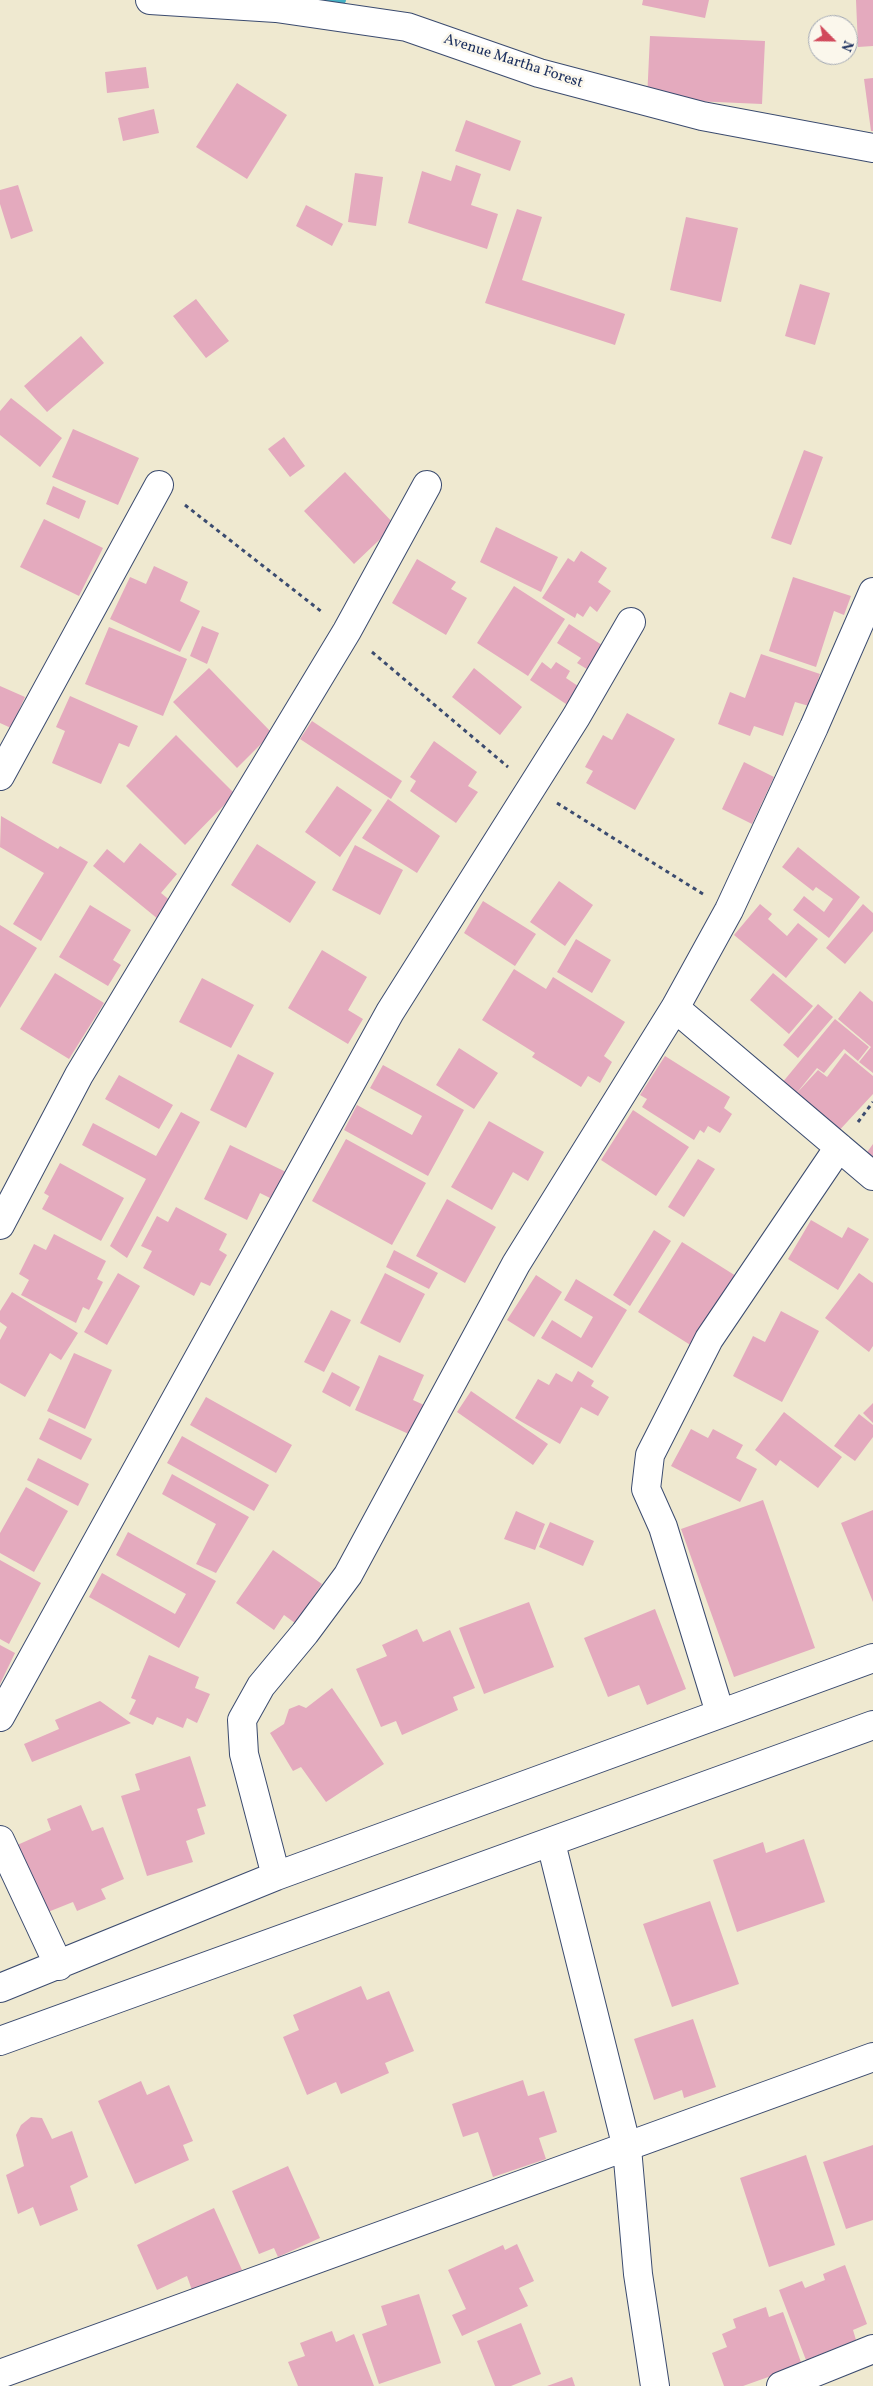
<!DOCTYPE html>
<html>
<head>
<meta charset="utf-8">
<style>
  body { margin:0 }
  #map { position:relative; width:873px; height:2386px; overflow:hidden; background:#efe9d0; font-family:Vollkorn,serif }
  canvas { display:block }
  .north { position:absolute; left:808px; top:15px; width:50px; height:50px; box-sizing:border-box; background:#fbf7ec; border:1px solid #a1a7b3; border-radius:50%; rotate:113deg; font-size:14px; font-weight:700; line-height:20px; text-align:center; color:#1b2f5e }
  .north::after { content:''; display:block; margin:auto; width:18px; height:22px; background:#d1495b; clip-path:polygon(50% 0,100% 100%,50% 72%,0 100%) }
</style>
</head>
<body>
<div id="map">
<canvas width="873" height="2386"></canvas>
<div class="north">N</div>
</div>
<script>
const context = document.querySelector('canvas').getContext('2d');
context.lineJoin = 'round';
function toPath(rows) {
  const path = new Path2D();
  for (const r of rows) {
    path.moveTo(r[0], r[1]);
    for (let i = 2; i < r.length; i += 2) path.lineTo(r[i], r[i + 1]);
  }
  return path;
}
function trace(path, color, width, dash) {
  context.strokeStyle = color;
  context.lineWidth = width;
  context.lineCap = dash ? 'butt' : 'round';
  context.setLineDash(dash || []);
  context.stroke(path);
}
function paint(path, color) {
  context.fillStyle = color;
  context.fill(path, 'evenodd');
}
function label(font, color, halo, rows, align = 'center') {
  context.font = font + ' Vollkorn,serif';
  context.lineWidth = 5;
  context.setLineDash([]);
  context.textBaseline = 'middle';
  context.strokeStyle = halo;
  context.fillStyle = color;
  for (const [text, x, y, turn = 0] of rows) {
    context.save();
    context.translate(x, y);
    context.rotate((+turn || 0) * Math.PI / 180);
    context.textAlign = isNaN(turn) ? turn : align;
    if (halo) context.strokeText(text, 0, 0);
    context.fillText(text, 0, 0);
    context.restore();
  }
}
trace(toPath([
  [310,0,341,0]
]), '#46b1c4', 10);
paint(toPath([
  [643,0,709,0,705,18,642,5],
  [856,0,873,0,873,46,858,47],
  [650,36,765,41,762,104,647,99],
  [146,67,149,88,107,93,105,72],
  [873,78,873,131,871,131,864,79],
  [237,83,287,115,247,179,196,147],
  [154,109,159,133,123,141,118,118],
  [466,120,521,141,510,171,455,151],
  [456,165,481,174,471,205,498,214,487,249,408,223,422,171,451,181],
  [355,173,383,177,376,226,348,222],
  [18,185,33,231,11,239,0,204,0,190],
  [306,205,343,224,332,246,296,226],
  [517,209,542,217,522,280,625,314,615,345,485,303],
  [686,217,738,228,721,302,670,290],
  [800,284,830,293,815,345,785,336],
  [196,299,229,341,206,358,173,316],
  [81,336,104,363,47,412,24,386],
  [11,398,62,438,40,467,0,435,0,411],
  [73,429,139,458,118,505,52,477],
  [284,437,305,466,290,477,268,449],
  [804,450,823,457,791,545,771,538],
  [345,472,395,525,354,564,304,511],
  [53,486,86,501,79,519,46,504],
  [44,519,103,548,79,596,20,567],
  [496,527,558,557,541,592,480,562],
  [581,551,607,568,598,582,611,591,597,612,590,606,583,617,577,613,575,618,542,598,568,558,574,562],
  [417,559,456,582,451,589,467,598,446,635,392,603],
  [154,566,188,582,180,601,200,611,180,652,110,619,130,577,146,584],
  [793,577,851,596,844,615,834,611,816,667,769,651],
  [514,586,565,619,528,676,477,643],
  [569,624,613,652,598,676,577,663,581,658,557,643],
  [202,626,219,633,207,664,190,656],
  [109,627,187,659,163,716,85,684],
  [761,654,820,674,809,706,795,702,783,736,754,726,750,736,718,724,730,692,745,698],
  [542,662,551,669,556,662,570,671,566,678,584,690,572,708,530,680],
  [209,668,272,733,237,768,173,702],
  [474,668,522,707,500,735,452,697],
  [0,686,25,697,11,728,0,723],
  [70,696,138,726,129,747,119,743,101,784,52,763,65,731,56,727],
  [627,713,675,739,635,810,586,783,593,771,585,767,603,735,612,740],
  [312,721,402,781,391,799,300,739],
  [176,735,235,794,185,845,126,786],
  [434,741,477,772,468,786,478,792,456,823,410,791,416,781,410,777],
  [744,762,774,777,752,824,722,809],
  [337,786,372,810,340,857,305,832],
  [388,799,440,836,417,873,362,838],
  [1,816,58,849,60,846,88,862,41,941,13,924,44,873,0,847],
  [140,843,177,874,161,893,172,902,158,919,93,866,107,849,124,863],
  [257,844,316,882,290,923,231,885],
  [355,845,403,870,380,915,332,890],
  [798,847,860,897,829,938,793,910,804,896,824,912,833,899,816,887,813,891,782,867],
  [559,881,593,905,565,946,530,922],
  [483,901,536,934,515,966,464,933],
  [760,904,772,914,768,919,787,936,798,923,818,939,786,978,734,935],
  [863,904,873,913,873,931,845,964,826,948],
  [90,905,131,930,113,960,121,965,108,986,59,957],
  [0,925,37,948,0,1008],
  [576,939,611,960,592,993,557,972],
  [322,950,367,977,348,1010,363,1019,348,1044,288,1008],
  [514,969,546,989,553,977,625,1022,604,1056,612,1062,600,1083,588,1076,581,1087,532,1057,535,1053,482,1020],
  [55,973,104,1003,69,1059,20,1029],
  [773,973,813,1006,789,1034,750,1000],
  [202,978,254,1005,231,1048,179,1022],
  [860,991,873,1002,873,1073,859,1062,871,1047,838,1019],
  [818,1004,833,1017,798,1058,783,1045],
  [835,1019,869,1047,858,1061,844,1049,824,1073,817,1068,791,1100,777,1089],
  [459,1048,498,1073,474,1109,436,1085],
  [845,1053,873,1076,873,1094,835,1135,796,1094,818,1070,827,1077],
  [238,1054,274,1073,246,1128,210,1110],
  [665,1056,730,1097,724,1108,732,1114,720,1133,708,1126,704,1133,700,1130,694,1140,642,1107,647,1099,640,1095],
  [383,1065,464,1110,428,1176,344,1130,357,1105,412,1135,422,1116,370,1088],
  [119,1075,173,1105,159,1129,105,1099],
  [633,1110,689,1147,656,1196,601,1160],
  [181,1112,200,1122,127,1258,110,1246,146,1179,82,1145,93,1123,156,1156],
  [489,1121,544,1152,528,1181,513,1172,492,1210,451,1187],
  [346,1139,426,1183,392,1245,312,1201],
  [873,1144,873,1171,860,1162],
  [230,1145,286,1172,272,1199,260,1193,247,1220,204,1199],
  [698,1159,715,1169,684,1217,668,1207],
  [60,1163,124,1198,101,1241,42,1209,49,1196,44,1193],
  [447,1199,496,1227,465,1283,416,1256],
  [176,1207,227,1234,219,1250,227,1255,210,1286,201,1282,194,1296,143,1268,152,1251,141,1246,157,1216,168,1222],
  [811,1220,842,1238,848,1227,869,1239,838,1290,788,1259],
  [654,1230,671,1241,630,1306,613,1295],
  [54,1234,106,1261,97,1279,103,1282,89,1310,83,1307,76,1323,21,1295,29,1280,19,1274,34,1244,46,1250],
  [682,1242,736,1276,692,1346,638,1312],
  [394,1250,438,1273,429,1289,386,1267],
  [118,1273,140,1286,107,1345,84,1332],
  [385,1273,425,1294,400,1343,360,1323],
  [859,1273,873,1283,873,1346,869,1352,825,1318],
  [536,1275,562,1292,534,1337,507,1320],
  [576,1279,627,1310,592,1368,541,1338,552,1320,581,1338,593,1317,564,1300],
  [12,1292,78,1333,61,1360,50,1353,25,1397,0,1383,0,1340,7,1327,0,1322,0,1311],
  [331,1310,351,1320,324,1372,304,1362],
  [781,1311,819,1331,782,1402,733,1376,753,1336,765,1342],
  [74,1353,112,1370,85,1429,47,1411],
  [379,1355,424,1375,413,1400,424,1405,411,1435,355,1410],
  [578,1371,594,1381,591,1386,609,1397,598,1416,581,1407,560,1444,515,1418,538,1379,549,1385,556,1373,572,1382],
  [332,1372,360,1387,350,1407,322,1392],
  [471,1391,548,1444,533,1465,457,1412],
  [206,1397,292,1445,276,1473,190,1425],
  [873,1403,873,1423,863,1413],
  [784,1412,842,1457,818,1488,780,1460,776,1466,755,1450],
  [859,1414,873,1425,873,1437,855,1461,834,1446],
  [49,1418,92,1439,81,1460,39,1439],
  [691,1429,708,1438,713,1429,743,1445,736,1458,757,1469,740,1502,671,1466],
  [182,1436,269,1485,254,1511,167,1463],
  [38,1458,89,1484,78,1506,27,1480],
  [172,1474,249,1517,216,1573,196,1564,216,1524,162,1494],
  [26,1487,68,1511,34,1572,0,1553,0,1533],
  [763,1500,815,1648,734,1677,681,1529],
  [873,1510,873,1602,841,1523],
  [516,1511,545,1524,535,1550,504,1539],
  [550,1522,594,1541,583,1566,539,1547],
  [128,1532,216,1581,179,1648,89,1597,102,1573,175,1614,186,1594,116,1555],
  [273,1550,322,1584,295,1623,284,1615,274,1630,236,1603],
  [0,1560,41,1583,9,1644,0,1639],
  [529,1602,554,1667,484,1694,459,1628],
  [655,1609,686,1689,647,1705,639,1685,608,1697,584,1638],
  [417,1629,423,1642,450,1630,475,1688,453,1697,458,1710,402,1735,396,1721,381,1727,356,1669,387,1656,382,1645],
  [0,1645,15,1653,0,1684],
  [149,1655,199,1677,195,1688,210,1694,197,1723,187,1718,183,1728,157,1717,153,1725,129,1714,136,1700,131,1698],
  [332,1688,384,1764,326,1802,301,1767,293,1771,270,1733,284,1724,289,1709,299,1705,306,1708],
  [100,1701,131,1723,32,1762,24,1744,59,1729,55,1720],
  [190,1756,206,1806,197,1809,205,1834,186,1841,193,1862,147,1876,121,1796,140,1790,135,1774],
  [81,1805,92,1831,103,1827,124,1879,101,1889,106,1899,77,1911,73,1902,48,1912,41,1893,35,1895,15,1846,51,1830,47,1819],
  [804,1839,825,1902,737,1932,713,1860,763,1842,766,1853],
  [710,1901,739,1984,672,2007,643,1924],
  [361,1986,367,2000,389,1991,414,2051,385,2063,389,2073,341,2094,336,2082,307,2095,283,2037,299,2030,293,2015],
  [693,2019,716,2087,684,2098,682,2090,654,2100,634,2039],
  [523,2080,528,2096,544,2091,557,2132,539,2138,546,2159,493,2177,478,2132,463,2137,452,2104],
  [141,2081,147,2095,169,2085,193,2141,183,2145,189,2160,135,2184,98,2101],
  [31,2117,42,2118,52,2139,72,2131,88,2177,70,2186,78,2210,40,2226,33,2207,18,2214,6,2175,24,2166,16,2135,21,2125],
  [873,2145,873,2220,846,2229,823,2162],
  [806,2155,835,2245,769,2267,740,2178],
  [288,2166,320,2238,278,2257,274,2248,259,2254,232,2191],
  [214,2208,242,2270,193,2293,187,2276,157,2290,137,2245],
  [517,2244,534,2281,519,2288,528,2306,462,2336,452,2315,466,2309,448,2270,503,2245,505,2250],
  [845,2265,867,2324,853,2330,856,2340,806,2360,779,2290,802,2281,805,2288,825,2280,823,2274],
  [419,2294,441,2363,379,2384,362,2334,387,2325,381,2306],
  [766,2307,769,2317,783,2312,802,2365,743,2386,724,2386,712,2353,727,2347,722,2334,736,2328,733,2319],
  [521,2323,541,2374,511,2386,495,2386,477,2341],
  [332,2331,336,2342,354,2334,374,2386,298,2386,288,2362,305,2356,300,2343],
  [572,2377,575,2386,547,2386]
]), '#e4aabe');
const minor = toPath([
  [150,0,276,8,407,27,539,73,702,116,873,148],
  [0,776,159,485],
  [675,1008,873,1176],
  [0,1225,79,1075,347,631,427,485],
  [720,1713,663,1527,646,1489,650,1455,709,1339,839,1147],
  [0,1717,390,1012,576,717,631,622],
  [0,1840,59,1966],
  [551,1843,627,2148,638,2274,655,2386],
  [276,1876,244,1754,242,1720,261,1686,305,1633,348,1575,516,1264,675,1008,729,910,814,727,873,592],
  [0,1988,276,1876,873,1658],
  [0,2041,873,1725],
  [0,2374,873,2057],
  [781,2386,873,2349]
]);
trace(minor, '#3b4b6f', 30);
trace(toPath([
  [185,505,322,612],
  [372,652,508,767],
  [557,803,703,894],
  [858,1122,873,1102]
]), '#3b4b6f', 3, [4, 4]);
trace(minor, '#fff', 28);
label('15px', '#1b2f5e', '#fbf7ec', [
  ["Avenue Martha Forest",513,62,18]
]);
</script>
</body>
</html>
